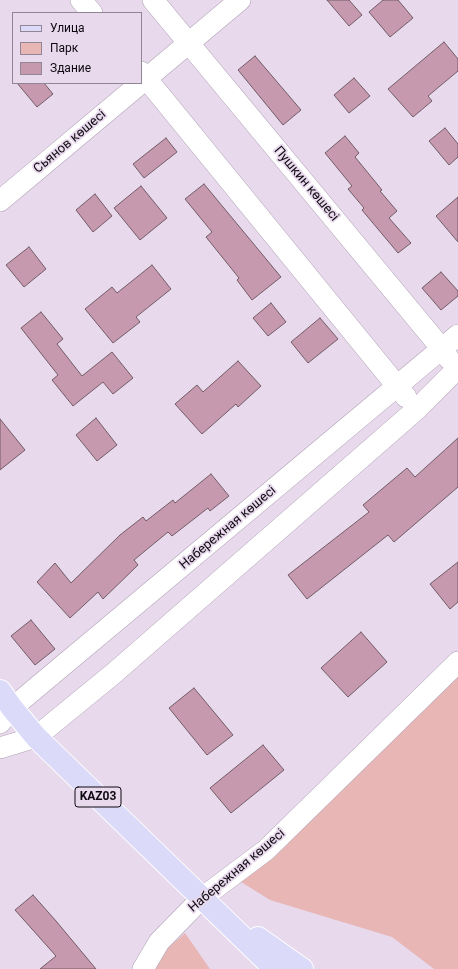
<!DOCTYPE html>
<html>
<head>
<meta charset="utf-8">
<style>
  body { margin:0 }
  #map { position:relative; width:458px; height:969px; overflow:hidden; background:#e8d9ed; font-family:Roboto,sans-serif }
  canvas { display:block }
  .legend { position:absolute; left:12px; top:12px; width:130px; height:72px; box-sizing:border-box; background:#e8d9ed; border:1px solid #918695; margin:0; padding:5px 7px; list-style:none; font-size:12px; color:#0e0910 }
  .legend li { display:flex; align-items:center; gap:8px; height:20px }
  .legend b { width:20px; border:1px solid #918695 }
</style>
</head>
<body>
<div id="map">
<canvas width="458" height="969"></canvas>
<ul class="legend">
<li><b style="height:5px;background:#dbdaf8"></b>Улица</li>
<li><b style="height:11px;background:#e7b6b5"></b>Парк</li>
<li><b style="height:11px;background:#c699af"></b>Здание</li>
</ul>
</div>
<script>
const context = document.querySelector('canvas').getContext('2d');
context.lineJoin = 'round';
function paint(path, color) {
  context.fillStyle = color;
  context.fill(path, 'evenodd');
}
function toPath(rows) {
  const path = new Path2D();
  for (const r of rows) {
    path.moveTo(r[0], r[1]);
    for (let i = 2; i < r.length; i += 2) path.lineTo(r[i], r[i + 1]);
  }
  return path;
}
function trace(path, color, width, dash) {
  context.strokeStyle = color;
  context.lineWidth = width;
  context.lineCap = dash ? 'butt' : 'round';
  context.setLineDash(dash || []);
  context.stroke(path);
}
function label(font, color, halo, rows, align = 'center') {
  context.font = font + ' Roboto,sans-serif';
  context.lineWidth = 3.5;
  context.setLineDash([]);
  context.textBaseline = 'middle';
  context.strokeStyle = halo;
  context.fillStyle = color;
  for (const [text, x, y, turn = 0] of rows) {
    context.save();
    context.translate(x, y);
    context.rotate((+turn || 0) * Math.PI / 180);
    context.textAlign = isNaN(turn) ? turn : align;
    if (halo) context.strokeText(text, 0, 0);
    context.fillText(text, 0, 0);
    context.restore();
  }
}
paint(toPath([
  [458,674,458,969,434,969,392,937,270,900,238,880],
  [185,933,210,969,155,969,168,948]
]), '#e7b6b5');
const building = toPath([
  [327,0,349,0,362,15,349,26,327,0],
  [383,0,398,0,413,18,390,37,369,12,383,0],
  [444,42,458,59,458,71,428,96,432,101,413,117,388,89,444,42],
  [255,56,301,110,283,125,238,70,255,56],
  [354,78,370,96,349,113,334,95,354,78],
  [17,83,44,83,53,94,37,107,17,83],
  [445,128,458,144,458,157,449,165,429,141,445,128],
  [345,136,359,153,355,157,382,190,380,191,397,211,389,218,411,243,398,253,362,210,364,208,348,189,352,186,325,153,345,136],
  [166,138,177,152,144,178,133,164,166,138],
  [204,184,281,277,252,300,237,280,239,278,206,237,212,232,185,199,204,184],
  [141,186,167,218,140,240,114,208,141,186],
  [95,194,112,216,93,232,76,210,95,194],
  [458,197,458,242,436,216,458,197],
  [29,247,46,269,24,287,6,265,29,247],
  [152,265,171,289,136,317,140,322,113,343,85,309,112,287,117,293,152,265],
  [441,272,458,291,458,296,441,310,422,288,441,272],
  [271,303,286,322,268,336,253,318,271,303],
  [41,312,63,339,57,344,82,376,112,352,133,378,113,394,103,382,73,406,52,380,58,375,21,328,41,312],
  [320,318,338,339,308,363,291,342,320,318],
  [238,361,261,386,238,407,236,404,202,434,175,404,197,385,203,392,238,361],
  [96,418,117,445,97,461,76,435,96,418],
  [0,419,25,450,0,470,0,419],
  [458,438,458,487,394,542,388,535,307,599,288,575,369,512,363,505,407,468,415,477,458,438],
  [211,474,229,496,210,511,208,508,172,536,168,532,134,560,138,565,103,599,98,592,70,618,37,582,55,563,71,583,120,535,143,517,146,521,173,500,175,503,211,474],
  [458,562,458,602,450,609,430,584,458,562],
  [31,620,55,649,35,665,11,636,31,620],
  [361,632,387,662,348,697,321,668,361,632],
  [194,688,233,735,207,755,169,708,194,688],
  [263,745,284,770,231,813,210,788,263,745],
  [33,895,56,921,96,969,40,969,56,956,15,910,33,895]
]);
paint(building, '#c699af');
trace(building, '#715c66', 1);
const minor = toPath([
  [81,0,92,13],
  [153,0,442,349,449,359],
  [141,72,406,397],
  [141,83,240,0],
  [0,201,141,83],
  [0,723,12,708,458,335],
  [0,748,36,737,113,674,417,409,458,368],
  [143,969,159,942,202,898,266,850,458,662]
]);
const primary = toPath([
  [0,691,12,708,36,737,275,969],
  [258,938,302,969]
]);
trace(minor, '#b0a2b6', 22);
trace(primary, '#fff', 24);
trace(minor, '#fff', 21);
trace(primary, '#dbdaf8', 22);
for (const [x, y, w] of [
  [98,797,46]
]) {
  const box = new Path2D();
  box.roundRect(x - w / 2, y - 10, w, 20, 3);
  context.fillStyle = '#e8d9ed';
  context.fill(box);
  trace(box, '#0e0910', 1);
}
label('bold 12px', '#0e0910', null, [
  ["KАZ03",98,797]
]);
label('13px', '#0e0910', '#e8d9ed', [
  ["Сьянов көшесі",70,142,-40],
  ["Пушкин көшесі",306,184,50],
  ["Набережная көшесі",228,528,-40],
  ["Набережная көшесі",237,871,-40]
]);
</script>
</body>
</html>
